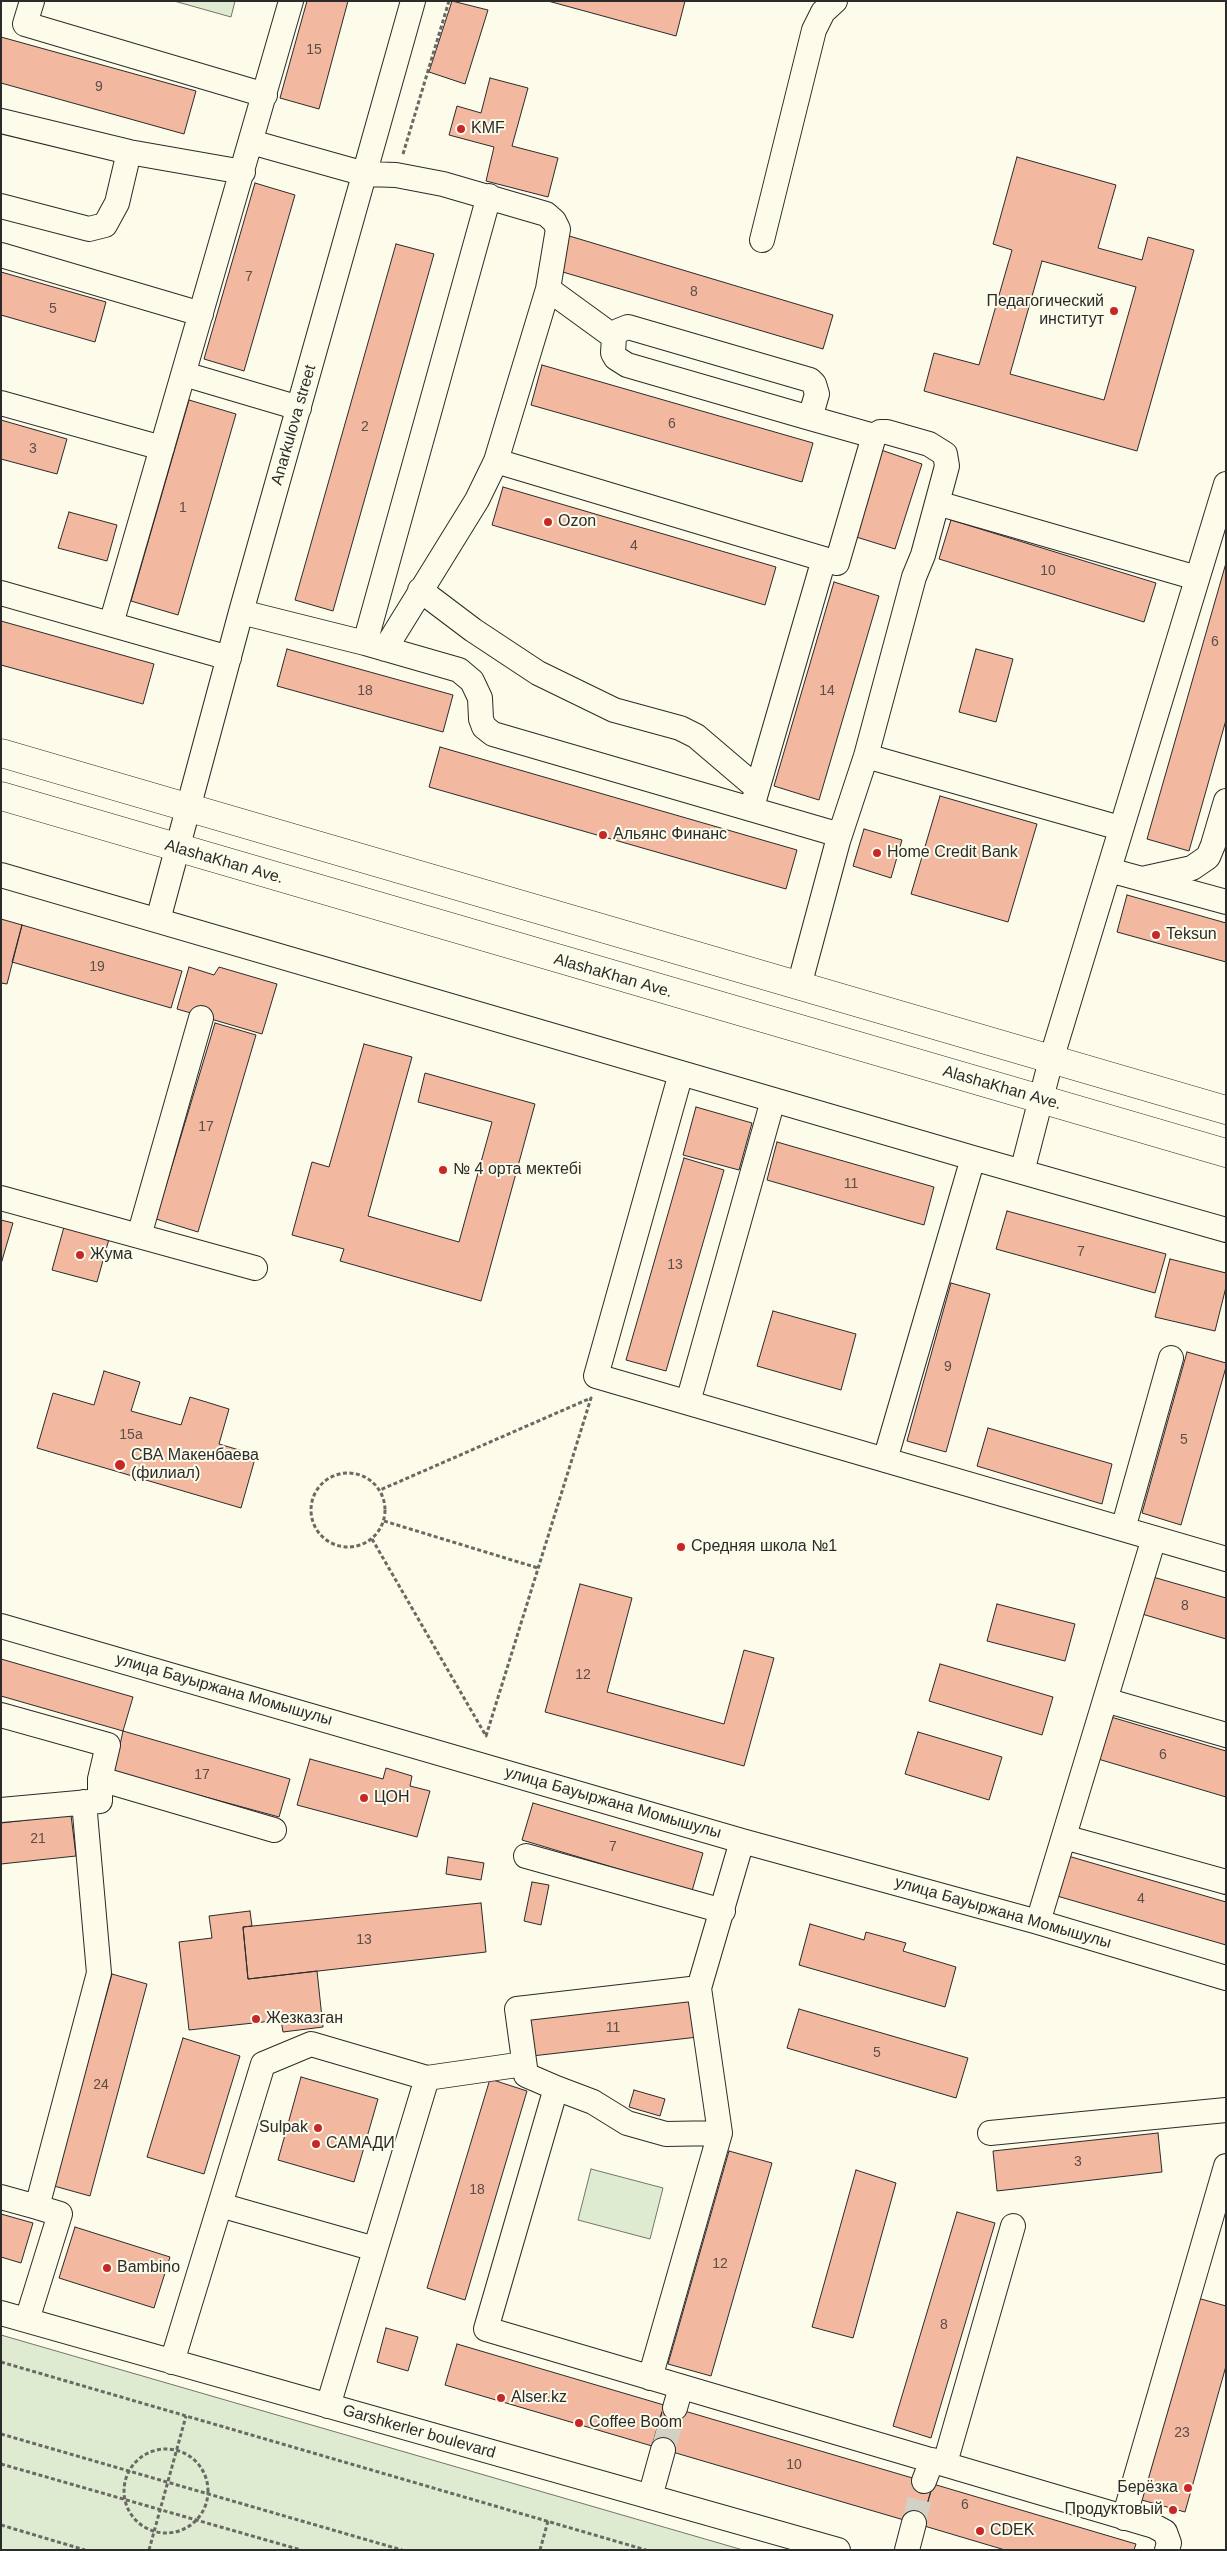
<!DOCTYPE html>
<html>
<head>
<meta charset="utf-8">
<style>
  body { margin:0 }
  #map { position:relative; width:1227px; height:2551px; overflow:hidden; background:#fdfbea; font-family:Arial,sans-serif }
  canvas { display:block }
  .frame { position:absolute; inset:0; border:2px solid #2b2b2b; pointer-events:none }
</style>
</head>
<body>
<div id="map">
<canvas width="1227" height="2551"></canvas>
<div class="frame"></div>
</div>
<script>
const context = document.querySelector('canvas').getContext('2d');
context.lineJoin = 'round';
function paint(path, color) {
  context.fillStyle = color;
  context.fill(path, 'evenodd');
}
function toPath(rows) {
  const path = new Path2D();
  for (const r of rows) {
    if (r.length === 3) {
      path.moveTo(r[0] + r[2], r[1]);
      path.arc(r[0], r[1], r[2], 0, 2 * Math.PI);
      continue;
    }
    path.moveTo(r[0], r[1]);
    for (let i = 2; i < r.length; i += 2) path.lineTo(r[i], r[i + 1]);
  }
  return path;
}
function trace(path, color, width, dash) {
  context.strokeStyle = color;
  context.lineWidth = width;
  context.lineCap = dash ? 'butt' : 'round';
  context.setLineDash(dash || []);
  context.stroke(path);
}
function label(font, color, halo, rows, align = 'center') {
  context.font = font + ' Arial,sans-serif';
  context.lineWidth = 4;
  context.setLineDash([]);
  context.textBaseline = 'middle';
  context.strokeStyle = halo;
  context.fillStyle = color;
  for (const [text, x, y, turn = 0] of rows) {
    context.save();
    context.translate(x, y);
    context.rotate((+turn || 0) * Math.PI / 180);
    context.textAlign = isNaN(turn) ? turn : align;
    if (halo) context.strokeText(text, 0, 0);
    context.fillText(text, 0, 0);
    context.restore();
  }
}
const green = toPath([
  [174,1,235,1,231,17,174,1],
  [591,2169,663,2188,650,2239,578,2220,591,2169],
  [1,2335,743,2550,1,2550,1,2335]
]);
paint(green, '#deebd1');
trace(green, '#74746e', 1);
const building = toPath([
  [307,1,348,1,319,109,280,98,307,1],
  [452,1,488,10,465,84,429,72,452,1],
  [548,1,685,1,676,36,548,1],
  [1,37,196,91,184,134,1,83,1,37],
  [490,78,528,88,512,146,558,158,548,197,486,181,494,147,449,135,457,106,481,113,490,78],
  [1017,157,1116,185,1098,248,1142,260,1148,237,1194,250,1137,451,924,391,934,353,979,365,1012,250,993,244,1017,157],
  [1042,261,1136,287,1104,400,1010,374,1042,261],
  [255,183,295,195,244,371,204,359,255,183],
  [566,235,833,315,823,349,556,270,566,235],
  [396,244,434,254,333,611,295,600,396,244],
  [1,272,106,302,95,342,1,315,1,272],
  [542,365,813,443,802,482,531,405,542,365],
  [189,400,236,414,178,615,131,601,189,400],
  [1,420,67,439,57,474,1,459,1,420],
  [881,450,922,464,895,549,853,536,881,450],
  [503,487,776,567,765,605,492,525,503,487],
  [69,512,117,525,107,561,58,548,69,512],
  [951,520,1156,583,1144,622,939,559,951,520],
  [1226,563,1226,720,1189,851,1147,839,1226,563],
  [834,582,879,596,819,800,774,786,834,582],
  [1,621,154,664,143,704,1,665,1,621],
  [287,649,453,695,443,732,277,686,287,649],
  [976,649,1013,659,996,722,959,712,976,649],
  [440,747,797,850,786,889,429,787,440,747],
  [940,796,1037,824,1008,922,911,894,940,796],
  [864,829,902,840,891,878,853,866,864,829],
  [1127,895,1226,923,1226,962,1117,932,1127,895],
  [1,919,22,925,7,984,1,983,1,919],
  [22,925,182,971,171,1008,12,962,22,925],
  [189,967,214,975,219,967,277,984,262,1034,177,1009,189,967],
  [215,1023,256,1035,198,1232,156,1219,215,1023],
  [364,1044,412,1057,368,1216,459,1242,492,1122,418,1102,425,1073,535,1104,481,1301,340,1261,344,1249,292,1235,312,1162,329,1167,364,1044],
  [696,1107,752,1123,739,1170,683,1155,696,1107],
  [777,1142,934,1187,924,1225,767,1180,777,1142],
  [684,1158,724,1170,666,1371,626,1360,684,1158],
  [1007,1211,1166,1254,1155,1293,996,1249,1007,1211],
  [1,1220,13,1223,1,1264,1,1220],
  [64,1227,109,1239,97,1282,52,1270,64,1227],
  [1170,1259,1226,1273,1226,1287,1215,1331,1155,1317,1170,1259],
  [951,1283,990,1294,946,1452,907,1441,951,1283],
  [773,1311,856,1334,841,1390,757,1366,773,1311],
  [1187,1352,1226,1363,1226,1367,1181,1525,1142,1513,1187,1352],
  [104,1371,140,1382,131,1411,181,1425,190,1397,229,1409,219,1444,256,1455,241,1508,37,1448,53,1393,94,1405,104,1371],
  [988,1428,1112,1464,1102,1504,977,1466,988,1428],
  [1153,1577,1226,1598,1226,1639,1142,1614,1153,1577],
  [580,1584,632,1598,607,1692,724,1724,744,1650,774,1658,744,1766,545,1712,580,1584],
  [997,1604,1075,1624,1065,1661,987,1641,997,1604],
  [1,1659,133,1697,123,1731,1,1696,1,1659],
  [940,1664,1053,1697,1042,1735,929,1701,940,1664],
  [1111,1717,1226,1751,1226,1797,1098,1759,1111,1717],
  [123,1731,290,1779,279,1817,114,1772,123,1731],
  [918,1732,1002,1757,989,1800,905,1774,918,1732],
  [310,1759,383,1779,386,1768,412,1776,410,1786,430,1791,417,1837,297,1805,310,1759],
  [533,1803,703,1853,692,1891,522,1840,533,1803],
  [71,1815,76,1856,1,1864,1,1823,71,1815],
  [1068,1856,1226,1902,1226,1945,1057,1896,1068,1856],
  [448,1857,484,1863,481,1880,446,1874,448,1857],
  [532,1882,549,1885,541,1925,524,1921,532,1882],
  [481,1903,486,1952,248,1979,243,1927,481,1903],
  [250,1911,252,1926,243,1927,248,1979,317,1971,323,2027,283,2032,281,2020,189,2030,179,1942,212,1938,209,1916,250,1911],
  [810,1924,864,1940,866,1932,906,1943,903,1951,956,1967,945,2007,799,1965,810,1924],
  [112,1974,147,1984,90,2196,54,2186,112,1974],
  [694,2000,698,2037,532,2056,528,2018,694,2000],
  [799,2009,968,2058,956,2098,787,2048,799,2009],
  [183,2038,240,2056,204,2174,147,2157,183,2038],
  [301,2077,378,2099,354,2182,278,2160,301,2077],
  [490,2079,527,2091,465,2300,427,2288,490,2079],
  [634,2090,665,2099,660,2116,629,2107,634,2090],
  [1158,2133,1162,2172,997,2191,993,2151,1158,2133],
  [729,2151,772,2163,711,2376,668,2364,729,2151],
  [856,2170,896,2183,853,2338,812,2327,856,2170],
  [957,2212,995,2223,931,2438,893,2426,957,2212],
  [1,2214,33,2223,21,2263,1,2257,1,2214],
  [75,2227,170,2257,154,2308,59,2278,75,2227],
  [1194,2297,1226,2306,1226,2366,1185,2512,1138,2499,1194,2297],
  [386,2328,418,2337,408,2371,377,2362,386,2328],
  [457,2344,664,2405,652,2446,445,2385,457,2344],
  [664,2405,933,2484,921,2525,652,2446,664,2405],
  [933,2484,1136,2544,1134,2550,1005,2550,921,2525,933,2484]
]);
paint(building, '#f2b8a0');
trace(building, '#2b2b2b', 1);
trace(toPath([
  [663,2450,675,2408],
  [914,2523,924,2481]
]), '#d3d1c4', 24, [24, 12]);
const minor = toPath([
  [32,1,25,24,265,95],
  [1,121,129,152,243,172],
  [251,142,365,174,396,175,443,184,546,214,554,221,558,229,548,289,614,337],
  [1,206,89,229,105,225,117,203,129,152],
  [762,240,814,30,823,12,835,1],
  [1,255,201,314],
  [184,374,299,408],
  [1,403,162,448],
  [810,418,817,394,814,384,810,380,628,327,618,331,614,337,613,353,616,358,627,365,810,418,874,436],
  [496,461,837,563,874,436,880,432,887,432,929,444,945,454,947,466,923,555,914,577,866,756,838,841,799,986],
  [937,503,1197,578],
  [420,590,473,630,538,673,614,710,680,728,696,736,757,788],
  [1,593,229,658],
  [241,612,365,643,489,196],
  [111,624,291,1],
  [365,643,459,670,472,681,480,698,481,719,484,727,493,734,840,835],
  [385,649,477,500,496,461,548,289],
  [866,756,1120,828],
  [754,800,824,559],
  [1109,870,1226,902],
  [1,875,973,1158,1226,1230],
  [1142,879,1192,868,1208,857,1213,845,1226,801],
  [158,920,241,612,413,1],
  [681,1073,596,1376,1226,1559],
  [1022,1172,1051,1060,1226,484],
  [1,1198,255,1268],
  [139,1236,201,1018],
  [688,1402,773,1100],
  [885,1460,973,1158],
  [1123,1529,1171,1358],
  [1,1626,742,1841,1038,1922,1226,1978],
  [1105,1700,1226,1735],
  [1,1715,108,1745,100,1779,274,1830],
  [1,1810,100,1801,100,1779],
  [1064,1837,1226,1882],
  [526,1856,723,1911],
  [1038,1922,1154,1538],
  [699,1988,742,1841],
  [556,2088,593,2102,627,2123,666,2134,720,2133],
  [990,2133,1226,2110],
  [1,2197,37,2207],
  [220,2205,375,2249],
  [1,2313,838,2550],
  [27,2320,60,2214,37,2207,99,1973,84,1802],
  [172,2362,263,2064,311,2044,427,2078],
  [650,2378,720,2133,699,1988,517,2009,526,2075,556,2088,486,2329,1154,2526,1165,2532,1169,2543,1167,2550],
  [328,2406,427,2078,524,2064],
  [675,2408,681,2387],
  [945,2463,1013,2226],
  [924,2481,932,2460],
  [650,2497,663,2450],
  [1124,2518,1226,2166],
  [907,2550,914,2523]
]);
const major = toPath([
  [1,753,1226,1110],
  [1,796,1226,1153]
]);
trace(minor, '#2b2b2b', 26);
trace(major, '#2b2b2b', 29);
trace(toPath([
  [403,154,449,1],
  [348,1510,37],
  [384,1521,538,1568],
  [372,1539,486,1736,591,1398,380,1490],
  [1,2362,646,2550],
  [1,2434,402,2550],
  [166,2491,42],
  [1,2464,301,2550],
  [1,2525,85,2550],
  [149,2550,186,2416],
  [540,2550,548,2521]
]), '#6a6964', 3, [4, 2.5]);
trace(minor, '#fdfbea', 24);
trace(major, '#fdfbea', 28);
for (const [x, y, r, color] of [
  [461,129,5,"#c62828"],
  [1114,311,5,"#c62828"],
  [548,522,5,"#c62828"],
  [603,835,5,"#c62828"],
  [877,853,5,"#c62828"],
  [1156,935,5,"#c62828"],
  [443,1170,5,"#c62828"],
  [80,1255,5,"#c62828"],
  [120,1465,6,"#c62828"],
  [681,1547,5,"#c62828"],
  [364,1798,5,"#c62828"],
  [256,2019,5,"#c62828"],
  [318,2128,5,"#c62828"],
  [316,2144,5,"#c62828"],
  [107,2268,5,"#c62828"],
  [501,2398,5,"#c62828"],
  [579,2423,5,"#c62828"],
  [1188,2488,5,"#c62828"],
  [1173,2510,5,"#c62828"],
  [980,2531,5,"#c62828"]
]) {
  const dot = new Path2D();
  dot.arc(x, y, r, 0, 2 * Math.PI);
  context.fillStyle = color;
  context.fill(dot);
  trace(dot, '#fdfbea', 2);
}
label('14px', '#5d4e48', null, [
  ["15",314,50],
  ["9",99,87],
  ["7",249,277],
  ["8",694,292],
  ["5",53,309],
  ["6",672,424],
  ["2",365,427],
  ["3",33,449],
  ["1",183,508],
  ["4",634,546],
  ["10",1048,571],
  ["6",1215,642],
  ["18",365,691],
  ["14",827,691],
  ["19",97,967],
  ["17",206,1127],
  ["11",851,1184],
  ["7",1081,1252],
  ["13",675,1265],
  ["9",948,1367],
  ["15а",131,1435],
  ["5",1184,1440],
  ["8",1185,1606],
  ["12",583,1675],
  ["6",1163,1755],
  ["17",202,1775],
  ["21",38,1839],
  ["7",613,1847],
  ["4",1141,1899],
  ["13",364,1940],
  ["11",613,2028],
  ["5",877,2053],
  ["24",101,2085],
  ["3",1078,2162],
  ["18",477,2190],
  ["12",720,2264],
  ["8",944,2325],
  ["23",1182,2433],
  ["10",794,2465],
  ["6",965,2505]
]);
label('16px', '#2b2b2b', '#fdfbea', [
  ["KMF",471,129],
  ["Педагогический",1104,302,"right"],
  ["институт",1104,320,"right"],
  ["Ozon",558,522],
  ["Альянс Финанс",613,835],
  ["Home Credit Bank",887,853],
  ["Teksun",1166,935],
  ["№ 4 орта мектебі",453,1170],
  ["Жума",90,1255],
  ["СВА Макенбаева",131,1456],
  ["(филиал)",131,1474],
  ["Средняя школа №1",691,1547],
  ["ЦОН",374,1798],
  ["Жезказган",266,2019],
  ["Sulpak",308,2128,"right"],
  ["САМАДИ",326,2144],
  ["Bambino",117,2268],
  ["Alser.kz",511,2398],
  ["Coffee Boom",589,2423],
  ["Берёзка",1178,2488,"right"],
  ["Продуктовый",1163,2510,"right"],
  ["CDEK",990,2531]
], 'left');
label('16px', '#2b2b2b', '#fdfbea', [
  ["Anarkulova street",294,425,-74],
  ["AlashaKhan Ave.",224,862,16],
  ["AlashaKhan Ave.",613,976,16],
  ["AlashaKhan Ave.",1002,1088,16],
  ["улица Бауыржана Момышулы",224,1690,16],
  ["улица Бауыржана Момышулы",613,1803,16],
  ["улица Бауыржана Момышулы",1003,1913,16],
  ["Garshkerler boulevard",419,2432,16]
]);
</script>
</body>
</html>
